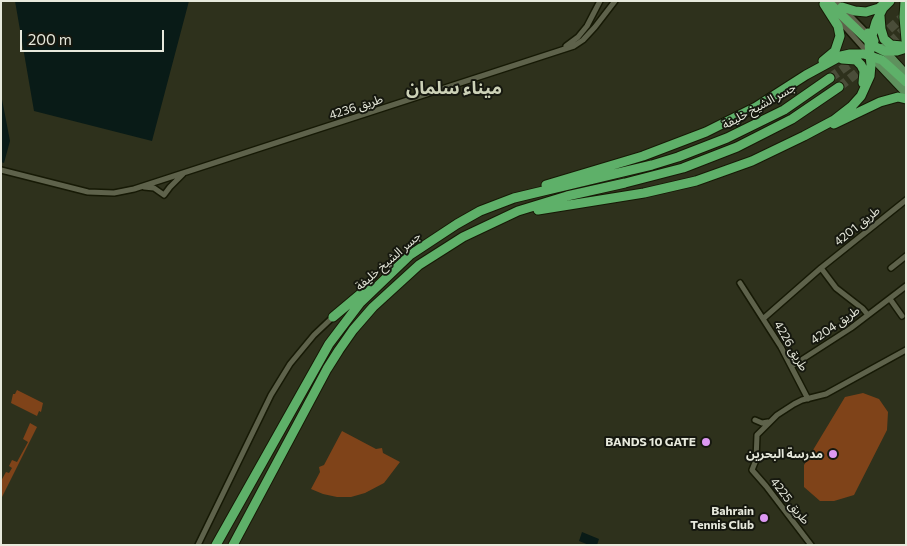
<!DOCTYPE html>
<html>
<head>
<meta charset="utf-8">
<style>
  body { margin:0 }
  #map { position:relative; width:907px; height:546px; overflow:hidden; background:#2e311c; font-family:Commissioner,sans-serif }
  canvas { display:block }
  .frame { position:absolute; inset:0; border:2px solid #e7e9dc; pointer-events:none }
  .scale { position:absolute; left:20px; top:30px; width:144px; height:22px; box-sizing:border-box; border:2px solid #e7e9dc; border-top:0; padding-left:6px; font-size:15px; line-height:18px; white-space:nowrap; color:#e7e9dc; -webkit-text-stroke:4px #16180f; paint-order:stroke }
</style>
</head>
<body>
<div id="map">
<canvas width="907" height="546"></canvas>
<div class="frame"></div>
<div class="scale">200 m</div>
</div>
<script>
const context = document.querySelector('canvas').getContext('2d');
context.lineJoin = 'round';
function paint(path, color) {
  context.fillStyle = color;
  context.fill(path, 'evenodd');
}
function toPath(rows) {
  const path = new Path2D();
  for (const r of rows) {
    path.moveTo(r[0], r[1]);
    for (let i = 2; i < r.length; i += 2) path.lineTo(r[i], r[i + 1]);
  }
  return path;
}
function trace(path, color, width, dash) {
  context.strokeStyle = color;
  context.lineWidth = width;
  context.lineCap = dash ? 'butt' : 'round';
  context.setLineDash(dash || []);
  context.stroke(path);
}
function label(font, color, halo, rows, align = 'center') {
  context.font = font + ' Commissioner,"Noto Sans Arabic",sans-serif';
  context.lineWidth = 4;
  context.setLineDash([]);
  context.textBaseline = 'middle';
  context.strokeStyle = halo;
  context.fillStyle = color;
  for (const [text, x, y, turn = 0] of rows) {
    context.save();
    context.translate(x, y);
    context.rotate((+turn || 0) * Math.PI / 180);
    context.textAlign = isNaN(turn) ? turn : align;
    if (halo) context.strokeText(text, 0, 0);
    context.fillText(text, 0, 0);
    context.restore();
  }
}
paint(toPath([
  [17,390,43,403,41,412,39,411,37,416,11,403,13,394,15,394],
  [863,393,879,399,888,412,887,430,854,495,834,501,820,501,804,487,804,465,845,397],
  [30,423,37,427,1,499,1,481,6,472,9,473,12,468,9,466,12,460,17,462,28,442,23,439],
  [342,431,376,449,382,448,383,453,400,462,384,483,365,493,351,497,337,497,323,494,311,489,320,472,319,467,324,465]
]), '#7f4319');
paint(toPath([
  [15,1,189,1,152,141,34,111],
  [1,94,10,141,4,163,1,162],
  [582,532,599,539,597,545,589,545,579,541]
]), '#091b17');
trace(toPath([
  [869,47,906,14],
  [830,78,858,58],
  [839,87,866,66,906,28]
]), '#4a4d39', 9, [9, 4.5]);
const street = toPath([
  [836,1,869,35],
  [837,18,868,53],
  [566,46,578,37,587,26,600,1],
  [1,170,88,192,114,193,134,189,574,46,583,40,595,27,615,1],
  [144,187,154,188,164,195,170,187,183,174],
  [821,268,836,288,863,309,868,315],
  [891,268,906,256],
  [740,283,781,347,808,399],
  [890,299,902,316],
  [764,318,821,268,906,200],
  [792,366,851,328,906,286],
  [755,420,762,423,768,422],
  [198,545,271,395,290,364,314,335,333,317],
  [811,545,766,486,752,470,756,460,757,435,777,415,794,404,802,400,826,394,906,350]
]);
const primary = toPath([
  [882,48,906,74],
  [871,56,906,93]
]);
const highway = toPath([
  [827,1,874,46,884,51,897,51,906,48],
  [842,7,855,11,866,12,879,8,885,3],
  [880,16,881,29,884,39,891,45,902,46],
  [874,41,872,36,876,22,883,8,890,1],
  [842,59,856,60,861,65,864,71,863,83],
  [823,61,835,51,840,36,838,26,824,4],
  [834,124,880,102,898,97,906,99],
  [546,185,643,156,706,132,756,107,806,75,841,56,850,54,864,54,882,60,906,82],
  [538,210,644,193,696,181,752,161,804,136,834,120,852,106,861,96,870,76,871,65,868,33],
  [333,317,370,286],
  [216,545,329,344,360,303,410,255,457,224,480,211,514,198,652,165,678,157,727,138,784,110,830,78],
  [233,545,327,369,339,350,353,330,373,307,419,265,463,237,518,211,567,196,625,183,683,168,737,147,792,119,839,87]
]);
trace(street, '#161905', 8);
trace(primary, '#161905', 10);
trace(highway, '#161905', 11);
trace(street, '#5e624b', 5);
trace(primary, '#5e915d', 8);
trace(highway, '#5eb069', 9);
const highwayBridge = toPath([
  [905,1,904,17,906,40]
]);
trace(highwayBridge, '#161905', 11, []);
trace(highwayBridge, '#5eb069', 9);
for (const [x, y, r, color] of [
  [706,442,5,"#dd99f3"],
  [833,454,5,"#dd99f3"],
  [764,518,5,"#dd99f3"]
]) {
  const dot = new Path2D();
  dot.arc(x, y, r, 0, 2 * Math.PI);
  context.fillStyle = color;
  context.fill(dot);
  trace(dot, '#16180f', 2);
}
label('12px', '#e7e9dc', '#16180f', [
  ["جسر الشيخ خليفة",759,106,-29],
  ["طريق 4236",356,107,-18],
  ["طريق 4201",857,226,-39],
  ["جسر الشيخ خليفة",388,261,-41],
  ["طريق 4204",835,325,-35],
  ["طريق 4226",791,346,60],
  ["طريق 4225",790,501,52]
]);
label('bold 12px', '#e7e9dc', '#16180f', [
  ["BANDS 10 GATE",696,442],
  ["مدرسة البحرين",823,454],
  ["Bahrain",754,511],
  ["Tennis Club",754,525]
], 'right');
label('bold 18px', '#ccd1b7', '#16180f', [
  ["ميناء سلمان",454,88]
]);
</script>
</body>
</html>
